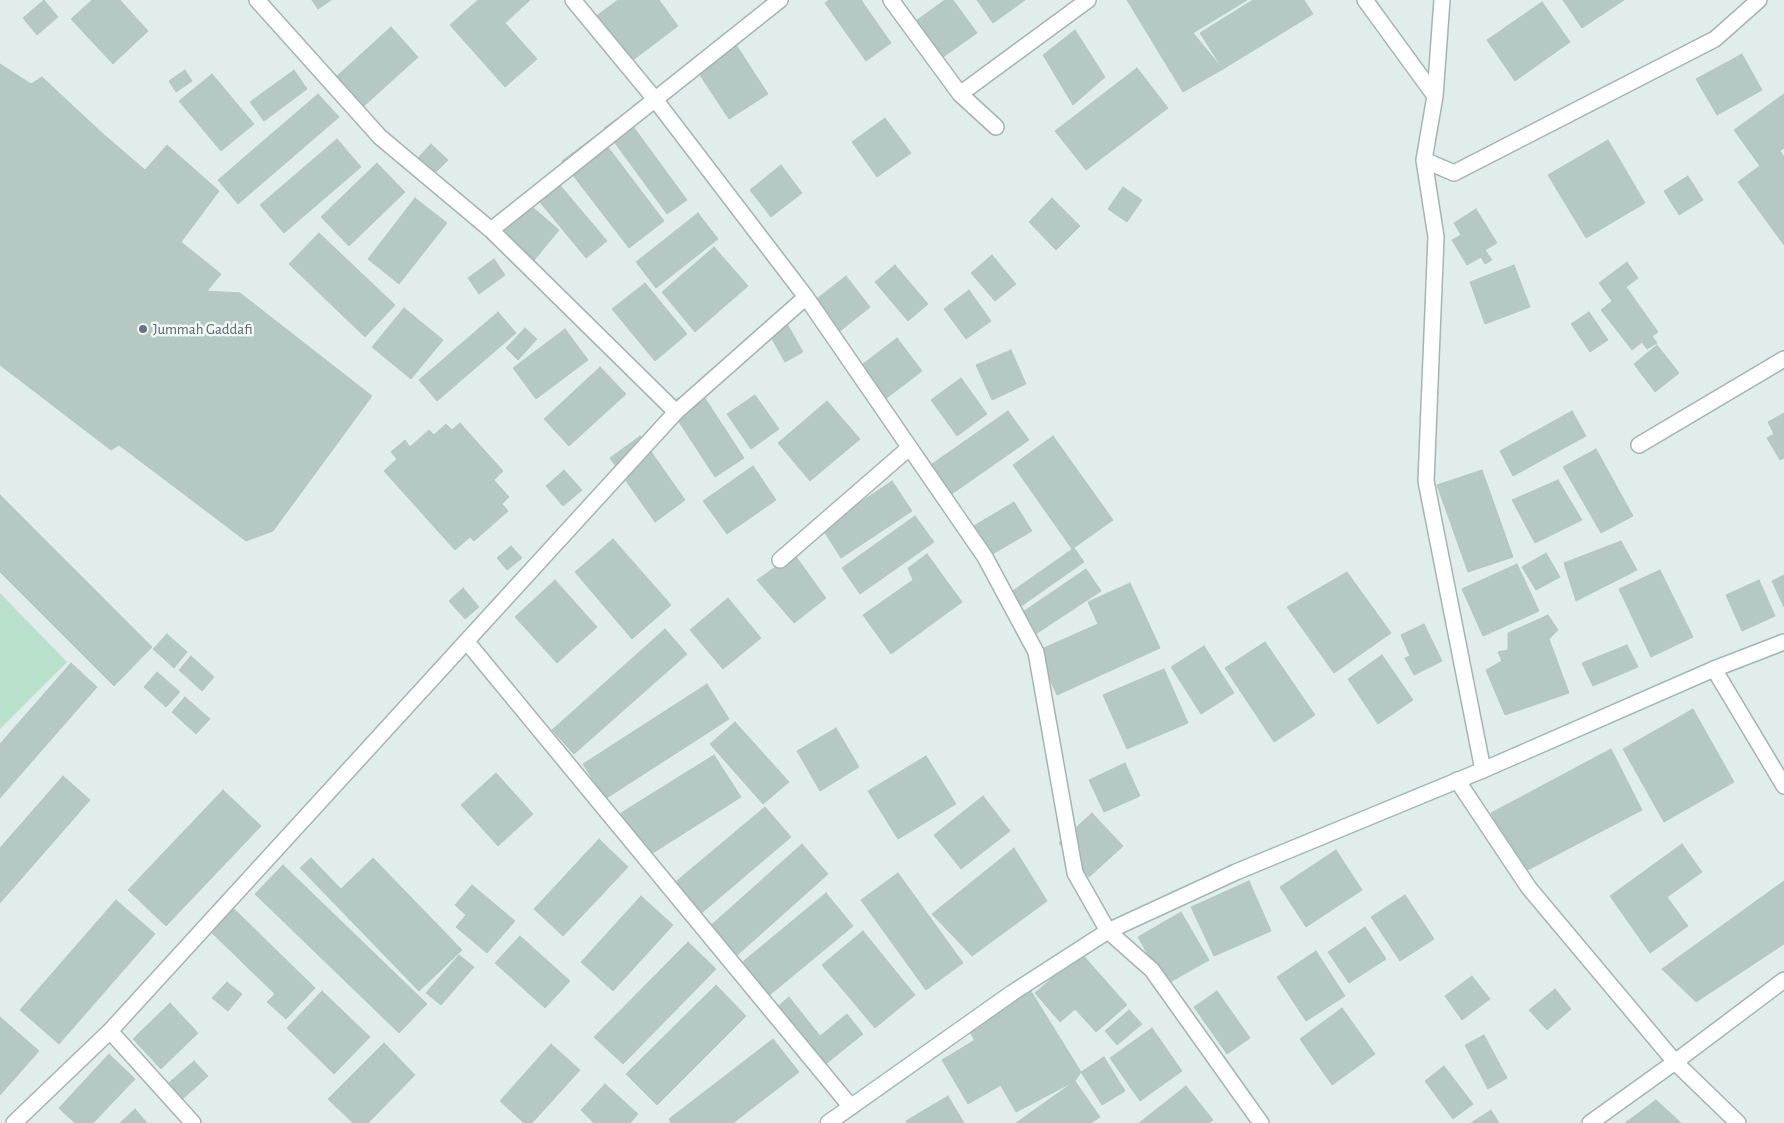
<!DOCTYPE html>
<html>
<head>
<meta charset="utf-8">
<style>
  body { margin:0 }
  canvas { display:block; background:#e1edea }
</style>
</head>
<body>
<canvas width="1784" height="1123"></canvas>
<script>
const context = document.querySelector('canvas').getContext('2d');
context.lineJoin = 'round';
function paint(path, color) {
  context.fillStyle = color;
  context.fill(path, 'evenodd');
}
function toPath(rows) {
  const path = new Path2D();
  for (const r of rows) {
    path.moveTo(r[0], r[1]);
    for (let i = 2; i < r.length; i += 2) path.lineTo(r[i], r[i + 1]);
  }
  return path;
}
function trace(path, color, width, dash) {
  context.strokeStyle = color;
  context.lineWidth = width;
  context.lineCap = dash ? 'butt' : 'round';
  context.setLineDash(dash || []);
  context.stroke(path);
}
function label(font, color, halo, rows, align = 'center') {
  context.font = font + ' "Alegreya Sans",sans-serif';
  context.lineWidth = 5;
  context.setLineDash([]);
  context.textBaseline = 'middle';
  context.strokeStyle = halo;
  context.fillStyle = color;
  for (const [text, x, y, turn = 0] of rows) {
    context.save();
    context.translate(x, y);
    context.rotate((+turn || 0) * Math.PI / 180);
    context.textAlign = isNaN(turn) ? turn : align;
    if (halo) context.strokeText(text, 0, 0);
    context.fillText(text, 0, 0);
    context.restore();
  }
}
paint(toPath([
  [0,593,67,662,0,729]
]), '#b8e0cb');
const building = toPath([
  [44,0,58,17,37,35,23,18,44,0],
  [92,0,120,0,148,31,113,64,71,19,92,0],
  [312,0,331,0,318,9,312,0],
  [478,0,530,0,505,23,537,59,505,87,450,25,478,0],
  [618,0,659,0,678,26,625,66,591,20,618,0],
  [829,0,861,0,891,43,866,61,825,3,829,0],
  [945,0,953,0,977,33,943,57,917,20,945,0],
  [977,0,1025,0,993,23,977,0],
  [1127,0,1173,0,1193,33,1223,69,1183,92,1127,0],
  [1173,0,1247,0,1193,33,1173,0],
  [1253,0,1304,0,1313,14,1223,69,1200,33,1253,0],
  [1563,0,1624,0,1582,28,1563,0],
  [1542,2,1570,42,1515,81,1487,40,1542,2],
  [391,27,418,57,364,106,337,76,391,27],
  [1075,30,1105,77,1073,105,1043,55,1075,30],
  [731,37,768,94,729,119,692,63,731,37],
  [1742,54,1762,90,1717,115,1696,79,1742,54],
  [0,64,31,84,42,77,102,133,145,170,167,145,219,191,181,242,221,274,207,291,240,293,372,396,273,531,246,541,119,445,111,450,0,365,0,64],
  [1137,68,1168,108,1086,170,1055,131,1137,68],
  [185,70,192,81,176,92,169,81,185,70],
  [294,70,307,89,264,121,250,102,294,70],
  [212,74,254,124,221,151,179,101,212,74],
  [318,94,339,117,238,204,218,180,318,94],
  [1784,94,1784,148,1760,166,1734,130,1784,94],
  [624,114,687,200,667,214,604,128,624,114],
  [885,118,911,153,877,177,852,142,885,118],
  [598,134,664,221,629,248,562,161,598,134],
  [337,139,361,167,284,233,260,205,337,139],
  [1608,140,1645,203,1586,238,1548,175,1608,140],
  [431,144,448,160,435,173,418,158,431,144],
  [1780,151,1784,157,1784,245,1738,182,1780,151],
  [377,163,405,192,349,246,321,217,377,163],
  [781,165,802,193,771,217,750,190,781,165],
  [1688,176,1703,200,1679,215,1664,191,1688,176],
  [559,184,607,241,586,258,539,201,559,184],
  [1123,187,1142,200,1127,222,1108,209,1123,187],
  [415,198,447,223,399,284,368,259,415,198],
  [522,198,559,230,531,264,493,232,522,198],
  [1052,198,1080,226,1056,250,1029,222,1052,198],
  [1476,209,1497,243,1485,250,1492,260,1485,264,1481,257,1467,265,1452,240,1461,235,1454,223,1476,209],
  [698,213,718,239,656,288,636,262,698,213],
  [319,233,395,305,365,337,289,264,319,233],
  [714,247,748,286,695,332,662,292,714,247],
  [992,255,1016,284,995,301,971,273,992,255],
  [494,259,505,275,479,294,468,278,494,259],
  [1627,262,1638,278,1626,287,1658,332,1652,336,1657,343,1647,349,1642,342,1632,350,1601,310,1612,301,1599,283,1627,262],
  [895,265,928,304,908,321,875,282,895,265],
  [1514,265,1530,307,1485,324,1470,282,1514,265],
  [846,276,870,307,834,336,810,304,846,276],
  [645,283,687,334,655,361,612,309,645,283],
  [969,290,991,321,966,339,944,309,969,290],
  [404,308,443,340,411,379,372,347,404,308],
  [498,312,516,333,437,401,419,380,498,312],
  [1589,312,1608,340,1590,352,1571,324,1589,312],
  [786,322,803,352,785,362,768,332,786,322],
  [525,328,537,339,518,360,506,348,525,328],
  [565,329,588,360,536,399,513,368,565,329],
  [897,338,922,371,880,403,855,370,897,338],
  [1657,345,1679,373,1655,392,1634,364,1657,345],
  [1011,350,1026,384,992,400,976,365,1011,350],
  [600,367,626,394,569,446,544,419,600,367],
  [961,378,987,414,957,436,931,400,961,378],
  [697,386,744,458,715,477,668,405,697,386],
  [755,395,779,429,751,449,727,414,755,395],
  [827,401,860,439,810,481,778,443,827,401],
  [1008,411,1029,440,943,500,922,471,1008,411],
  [1572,411,1586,436,1513,476,1500,451,1572,411],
  [1784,413,1784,458,1780,460,1767,438,1774,434,1768,422,1784,413],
  [460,423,503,471,494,480,509,497,502,504,508,511,474,541,470,537,455,550,384,471,397,459,391,452,405,440,410,447,429,430,434,435,446,424,452,430,460,423],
  [640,436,685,500,655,522,610,458,640,436],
  [1053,436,1113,520,1072,549,1013,465,1053,436],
  [1596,449,1633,516,1601,533,1563,467,1596,449],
  [753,466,776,500,727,534,703,501,753,466],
  [564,470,582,490,563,506,546,486,564,470],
  [1482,470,1513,557,1468,572,1437,485,1482,470],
  [1558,480,1582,520,1535,543,1512,500,1558,480],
  [892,481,912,511,841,558,822,528,892,481],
  [0,495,152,647,114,686,0,572,0,495],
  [1014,502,1032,531,984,559,967,530,1014,502],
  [915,516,934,542,860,594,842,568,915,516],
  [613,539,671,605,632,639,575,572,613,539],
  [1621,541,1637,570,1576,601,1564,563,1621,541],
  [511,546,522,558,507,570,497,558,511,546],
  [1074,548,1084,562,1017,609,1007,595,1074,548],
  [1546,553,1560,577,1536,590,1522,567,1546,553],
  [794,554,826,598,794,623,757,580,794,554],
  [927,554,962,602,891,654,863,615,913,580,908,568,927,554],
  [1517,564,1539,611,1483,636,1462,589,1517,564],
  [1086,569,1101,591,1034,635,1020,614,1086,569],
  [1660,570,1693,637,1651,657,1619,589,1660,570],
  [1347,572,1391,633,1334,673,1287,607,1347,572],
  [1784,575,1784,607,1772,581,1784,575],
  [555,580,597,627,557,663,515,617,555,580],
  [1759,580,1775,616,1742,631,1726,595,1759,580],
  [1130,583,1160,648,1057,695,1037,651,1098,624,1088,602,1130,583],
  [463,588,479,607,465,619,449,601,463,588],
  [728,598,761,638,723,669,690,630,728,598],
  [1548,615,1558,630,1549,639,1569,693,1505,715,1486,670,1502,661,1498,652,1508,650,1508,633,1548,615],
  [1424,624,1442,661,1414,675,1405,658,1410,656,1401,635,1424,624],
  [665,629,687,654,574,754,552,730,665,629],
  [167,634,187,652,174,668,153,649,167,634],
  [1265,642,1315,715,1274,742,1225,668,1265,642],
  [1627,645,1638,667,1593,686,1582,663,1627,645],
  [1204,646,1234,693,1201,714,1171,667,1204,646],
  [1382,655,1413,700,1378,724,1348,679,1382,655],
  [191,656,214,677,202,691,179,670,191,656],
  [71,663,97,687,0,798,0,744,71,663],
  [1164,669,1188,723,1127,749,1103,695,1164,669],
  [157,672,180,692,166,707,144,687,157,672],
  [707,684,729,719,605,799,583,764,707,684],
  [185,697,210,719,196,734,172,712,185,697],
  [1693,709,1734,782,1664,822,1623,749,1693,709],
  [735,722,789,782,763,804,710,744,735,722],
  [836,728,859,767,820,791,797,751,836,728],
  [1611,749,1642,810,1524,872,1491,813,1611,749],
  [714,755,741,797,648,856,621,813,714,755],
  [926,756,956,804,898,839,868,791,926,756],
  [1125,763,1140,796,1104,812,1089,780,1125,763],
  [496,773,533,814,498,846,461,805,496,773],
  [63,776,90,800,0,903,0,848,63,776],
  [223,790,261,826,166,926,128,890,223,790],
  [983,796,1010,831,961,869,934,835,983,796],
  [765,807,791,837,698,916,672,885,765,807],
  [1092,813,1123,846,1089,877,1059,843,1092,813],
  [599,839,628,867,563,936,534,909,599,839],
  [802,844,828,874,734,958,708,928,802,844],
  [1682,844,1702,872,1667,897,1688,926,1650,953,1610,896,1682,844],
  [1014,848,1047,901,972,956,932,914,1014,848],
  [1336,850,1362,890,1306,927,1280,887,1336,850],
  [311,858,341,889,373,858,462,950,419,991,300,868,311,858],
  [283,865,427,1004,399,1033,255,894,283,865],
  [898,873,963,963,926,990,861,900,898,873],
  [1249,881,1271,931,1214,956,1191,907,1249,881],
  [1784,881,1784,944,1696,1002,1662,969,1784,881],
  [472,885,515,921,487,953,456,927,466,915,455,905,472,885],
  [826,893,853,926,766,998,739,965,826,893],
  [1405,895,1434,939,1400,961,1371,917,1405,895],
  [641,896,673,925,613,991,581,962,641,896],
  [116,900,155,934,59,1044,20,1010,116,900],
  [231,906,315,988,286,1019,267,1002,275,994,208,929,231,906],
  [1181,912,1209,960,1165,985,1138,937,1181,912],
  [1365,927,1386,959,1349,983,1328,952,1365,927],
  [863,931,915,995,875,1028,822,965,863,931],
  [520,936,570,981,545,1008,495,963,520,936],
  [688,942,716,969,623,1064,594,1037,688,942],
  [1316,951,1345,996,1306,1021,1277,977,1316,951],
  [1081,953,1127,1005,1096,1032,1075,1009,1060,1022,1035,993,1081,953],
  [459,955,474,967,441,1005,426,993,459,955],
  [1472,976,1490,999,1462,1020,1445,996,1472,976],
  [227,982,242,994,228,1011,212,998,227,982],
  [716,985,746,1016,657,1105,626,1074,716,985],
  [1029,988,1081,1072,1075,1081,1016,1112,963,1020,1029,988],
  [1555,989,1571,1009,1547,1030,1529,1010,1555,989],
  [322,991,370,1037,334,1074,287,1028,322,991],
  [1217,991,1250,1038,1227,1054,1194,1007,1217,991],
  [789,997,820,1036,847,1014,863,1034,822,1067,775,1009,789,997],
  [170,1003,198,1033,161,1069,133,1039,170,1003],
  [1342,1008,1375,1054,1332,1085,1300,1039,1342,1008],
  [1129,1010,1142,1024,1117,1045,1105,1031,1129,1010],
  [0,1017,39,1051,0,1095,0,1017],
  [1152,1028,1182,1071,1140,1101,1110,1058,1152,1028],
  [1484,1035,1507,1078,1488,1089,1465,1045,1484,1035],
  [773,1039,799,1072,733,1123,671,1123,669,1119,773,1039],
  [975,1040,1001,1085,968,1104,942,1060,975,1040],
  [384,1043,415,1075,368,1123,353,1123,328,1099,384,1043],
  [551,1044,580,1070,532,1123,524,1123,500,1101,551,1044],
  [109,1054,135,1079,93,1123,75,1123,59,1108,109,1054],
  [1104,1057,1125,1091,1102,1105,1081,1072,1104,1057],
  [194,1061,208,1076,178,1103,164,1087,194,1061],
  [1444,1066,1473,1104,1453,1119,1425,1081,1444,1066],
  [1075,1081,1100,1117,1091,1123,1016,1123,1075,1081],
  [605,1084,638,1114,630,1123,594,1123,581,1110,605,1084],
  [1186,1086,1213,1120,1208,1123,1139,1123,1186,1086],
  [948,1096,964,1123,907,1123,906,1121,948,1096],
  [1656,1100,1681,1123,1625,1123,1656,1100],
  [135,1109,147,1123,120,1123,135,1109],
  [1491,1110,1499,1123,1471,1123,1491,1110]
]);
paint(building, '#b6c8c4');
trace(building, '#b3c7c3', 1);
const street = toPath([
  [257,0,380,137,491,230,676,412],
  [573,0,654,98,806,297,985,557,1036,652,1075,873,1108,931,1152,970,1261,1123],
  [891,0,960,94,996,127],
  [1365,0,1435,96],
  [1442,0,1435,96,1424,160,1436,237,1426,481,1483,770],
  [960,94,1088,0],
  [1424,160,1454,173,1715,39,1759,0],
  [491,230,780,0],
  [1639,445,1784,359],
  [780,560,909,448],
  [467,642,851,1107],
  [1714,669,1784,786],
  [1457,780,1529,888,1675,1062,1738,1123],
  [110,1031,193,1123],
  [14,1123,110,1031,676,412,806,297],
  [1590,1123,1675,1062,1784,980]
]);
const secondary = toPath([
  [828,1123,1012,993,1108,931,1236,872,1483,770,1714,669,1784,642]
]);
trace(street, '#a3b5b3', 18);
trace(secondary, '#9eb9b5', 18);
trace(street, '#fff', 15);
trace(secondary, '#fff', 15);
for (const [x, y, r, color] of [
  [143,329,5,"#6b7280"]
]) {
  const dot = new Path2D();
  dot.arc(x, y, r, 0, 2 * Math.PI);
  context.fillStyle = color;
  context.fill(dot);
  trace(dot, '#f1f9f7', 2);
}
label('15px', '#5b616d', '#f1f9f7', [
  ["Jummah Gaddafi",153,329]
], 'left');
</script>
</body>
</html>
